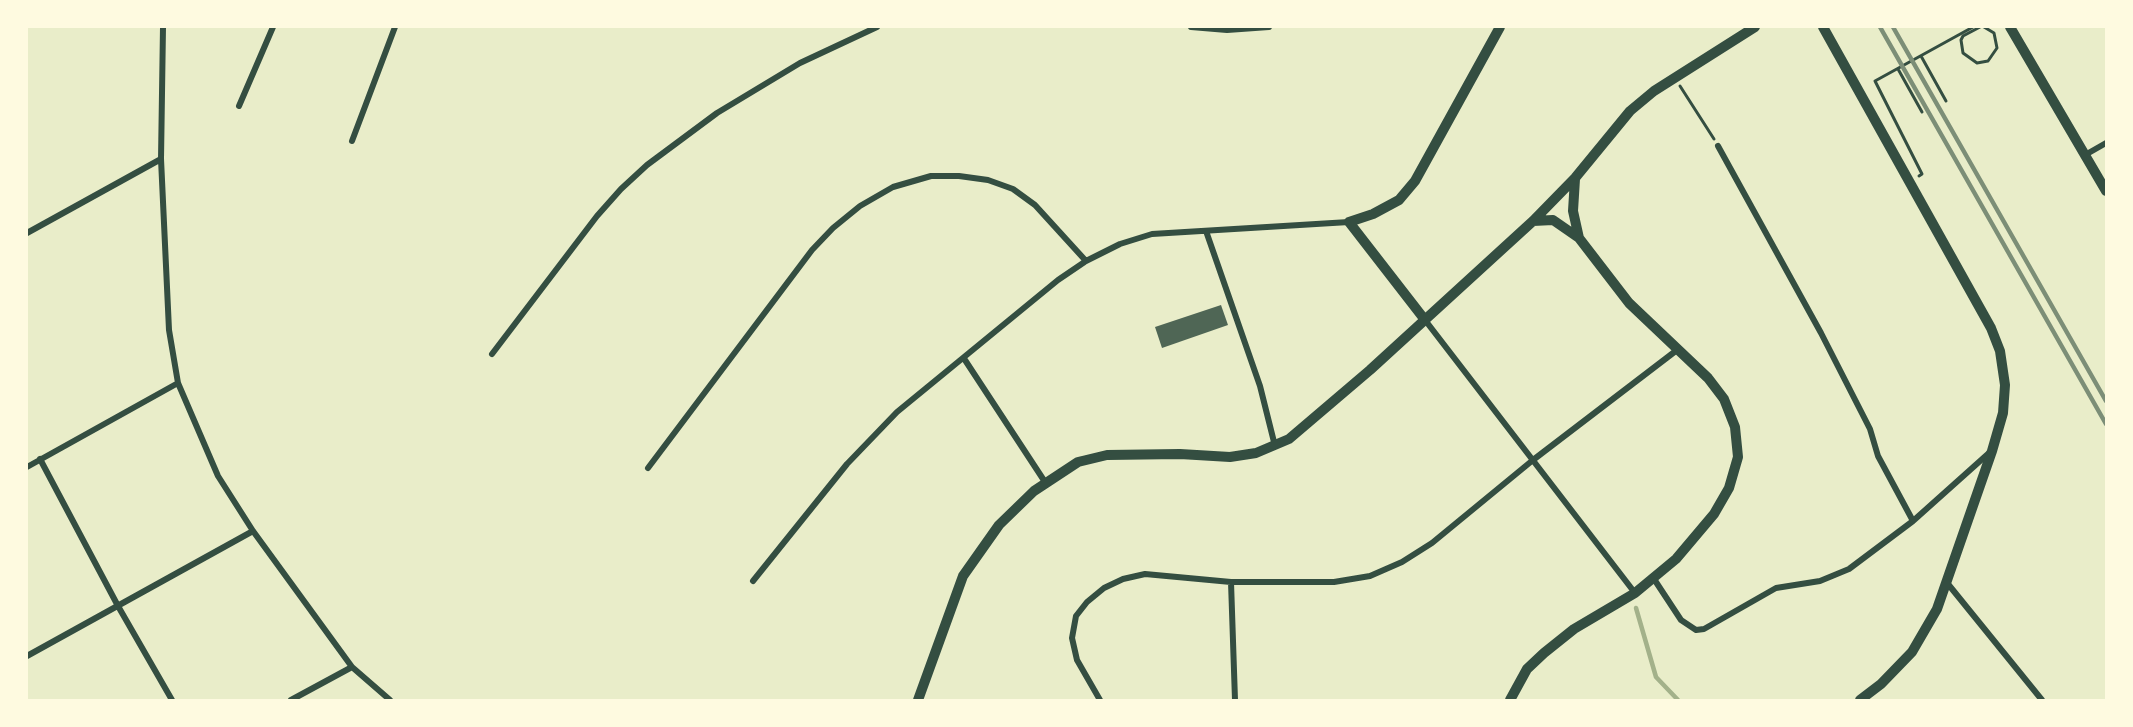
<!DOCTYPE html>
<html>
<head>
<meta charset="utf-8">
<style>
  body { margin:0 }
  #map { position:relative; width:2133px; height:727px; overflow:hidden; background:#e9edc9; font-family:"Sofia Sans Condensed",sans-serif }
  canvas { display:block }
  .frame { position:absolute; inset:0; border:28px solid #fefae0; pointer-events:none }
</style>
</head>
<body>
<div id="map">
<canvas width="2133" height="727"></canvas>
<div class="frame"></div>
</div>
<script>
const context = document.querySelector('canvas').getContext('2d');
context.lineJoin = 'round';
function toPath(rows) {
  const path = new Path2D();
  for (const r of rows) {
    path.moveTo(r[0], r[1]);
    for (let i = 2; i < r.length; i += 2) path.lineTo(r[i], r[i + 1]);
  }
  return path;
}
function trace(path, color, width, dash) {
  context.strokeStyle = color;
  context.lineWidth = width;
  context.lineCap = dash ? 'butt' : 'round';
  context.setLineDash(dash || []);
  context.stroke(path);
}
function paint(path, color) {
  context.fillStyle = color;
  context.fill(path, 'evenodd');
}
trace(toPath([
  [1636,608,1656,677,1678,700]
]), '#a3b18a', 4.5);
paint(toPath([
  [1221,305,1228,325,1162,348,1155,327]
]), '#4f6655');
trace(toPath([
  [1980,27,1963,36,1961,40,1963,53,1977,63,1988,61,1997,48,1994,33,1984,27],
  [1921,56,1946,101],
  [1898,69,1922,112],
  [1680,86,1714,139],
  [1919,176,1922,174,1875,81,1973,27]
]), '#344e41', 3);
trace(toPath([
  [163,27,161,159,169,330,178,383,218,476,253,531,352,667,390,700],
  [1191,27,1227,30,1269,27],
  [239,106,273,27],
  [352,141,395,27],
  [1718,146,1821,333,1870,429,1878,456,1913,521],
  [2085,155,2106,143],
  [1206,231,1260,386,1275,446],
  [27,233,161,159],
  [1425,320,1635,593],
  [492,354,597,216,621,189,647,165,717,113,800,63,877,27],
  [965,360,1045,482],
  [40,459,118,606,172,700],
  [27,467,178,383],
  [648,468,812,250,833,228,860,206,893,187,931,176,959,176,988,180,1013,189,1035,205,1086,261],
  [1654,579,1681,620,1696,630,1704,629,1776,588,1820,581,1849,569,1913,521,1989,453],
  [753,581,847,464,897,412,1058,280,1086,261,1120,244,1152,234,1349,222],
  [1231,582,1334,582,1370,576,1402,562,1432,543,1533,460,1677,350],
  [1948,584,2042,700],
  [27,656,253,531],
  [291,700,352,667],
  [1100,700,1077,660,1072,638,1076,616,1087,602,1104,588,1123,579,1145,574,1231,582,1235,700]
]), '#344e41', 6);
trace(toPath([
  [1823,27,1991,328,2000,351,2005,385,2003,413,1992,451,1937,609,1912,652,1881,684,1860,700],
  [2010,27,2106,191],
  [1575,179,1573,211,1579,238],
  [1425,320,1349,222,1373,214,1399,200,1415,181,1500,27],
  [918,700,963,576,999,525,1034,491,1078,462,1107,455,1180,454,1230,457,1256,453,1289,439,1370,370,1533,221,1575,178,1630,111,1654,91,1755,27],
  [1510,700,1527,669,1544,653,1574,629,1635,593,1676,559,1714,514,1729,488,1738,457,1735,427,1724,399,1708,378,1629,303,1579,238,1553,220,1533,221]
]), '#344e41', 10);
trace(toPath([
  [1880,27,2106,424],
  [1893,27,2106,401]
]), '#7c8e77', 4.5);
</script>
</body>
</html>
